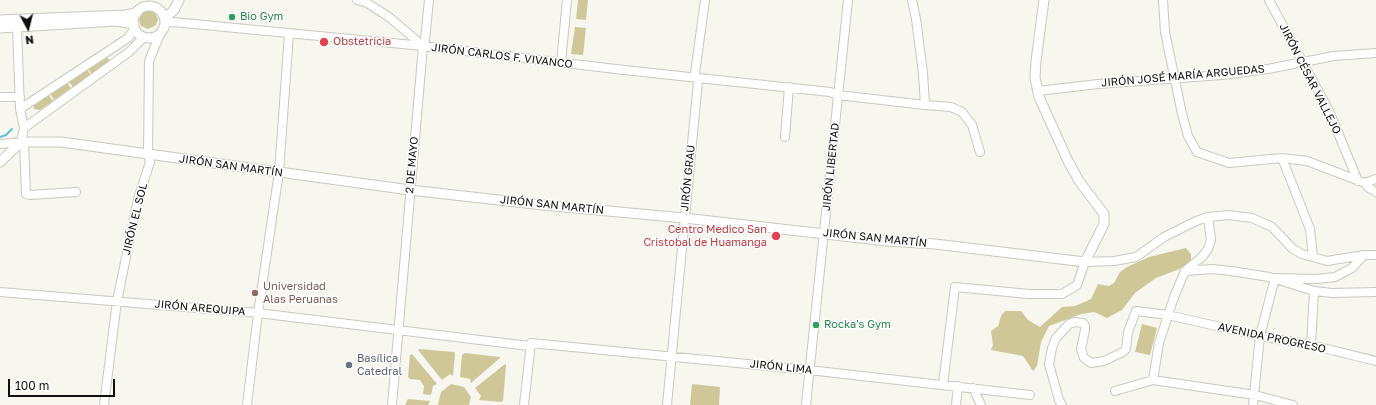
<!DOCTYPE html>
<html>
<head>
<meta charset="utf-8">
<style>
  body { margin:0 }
  #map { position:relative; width:1376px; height:405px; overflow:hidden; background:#f7f6ef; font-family:"Golos Text",sans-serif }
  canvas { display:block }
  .north { position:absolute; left:8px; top:8px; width:40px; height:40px; -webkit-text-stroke:3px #fff; paint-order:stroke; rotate:173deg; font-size:11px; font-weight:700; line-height:16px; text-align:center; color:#0f0f0d }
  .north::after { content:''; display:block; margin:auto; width:14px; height:18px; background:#0f0f0d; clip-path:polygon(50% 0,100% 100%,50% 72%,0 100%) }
  .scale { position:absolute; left:8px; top:379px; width:107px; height:18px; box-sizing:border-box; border:2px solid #0f0f0d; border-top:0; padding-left:5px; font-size:12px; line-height:14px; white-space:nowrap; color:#0f0f0d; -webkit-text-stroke:3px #fff; paint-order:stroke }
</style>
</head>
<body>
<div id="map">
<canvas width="1376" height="405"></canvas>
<div class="north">N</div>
<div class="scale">100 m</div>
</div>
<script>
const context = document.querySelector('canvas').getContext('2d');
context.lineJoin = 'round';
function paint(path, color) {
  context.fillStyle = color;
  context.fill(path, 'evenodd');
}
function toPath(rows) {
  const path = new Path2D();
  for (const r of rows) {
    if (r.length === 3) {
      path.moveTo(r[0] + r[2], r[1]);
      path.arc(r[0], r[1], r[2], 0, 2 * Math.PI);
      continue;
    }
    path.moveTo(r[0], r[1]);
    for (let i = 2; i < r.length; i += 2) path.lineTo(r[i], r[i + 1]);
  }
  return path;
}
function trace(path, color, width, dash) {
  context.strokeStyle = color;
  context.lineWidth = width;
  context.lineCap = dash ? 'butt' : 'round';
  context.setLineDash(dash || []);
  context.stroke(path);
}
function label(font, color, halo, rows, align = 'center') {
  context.font = font + ' "Golos Text",sans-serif';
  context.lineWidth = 3;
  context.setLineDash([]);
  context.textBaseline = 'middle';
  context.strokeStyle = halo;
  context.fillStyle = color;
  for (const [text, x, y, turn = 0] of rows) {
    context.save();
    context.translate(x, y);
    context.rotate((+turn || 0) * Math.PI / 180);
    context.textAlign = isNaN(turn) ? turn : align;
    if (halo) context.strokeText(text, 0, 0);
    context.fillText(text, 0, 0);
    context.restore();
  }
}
paint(toPath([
  [578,0,588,0,586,20,576,19],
  [149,10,155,13,158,19,156,25,148,29,141,26,139,20,142,12],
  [575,27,586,28,583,55,571,54],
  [106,56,110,61,92,75,88,68],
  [87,69,91,75,73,87,69,82],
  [67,83,71,88,54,100,50,93],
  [48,94,53,101,40,110,34,109,33,103],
  [1186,248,1191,254,1191,260,1182,268,1156,278,1135,293,1122,310,1107,318,1094,312,1081,314,1049,326,1041,342,1037,366,1033,371,1023,356,991,350,993,345,991,331,998,326,1001,316,1005,311,1021,311,1028,320,1040,327,1062,307,1075,306,1091,299,1098,284,1109,286,1114,283,1120,272,1127,267,1149,257],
  [1142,324,1157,328,1150,355,1135,352],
  [419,349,454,352,455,354,453,376,450,374,442,380,418,350],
  [465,353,500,357,500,358,471,383,470,379,460,377,462,355],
  [412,354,437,384,433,386,431,395,423,394,424,386,420,380,410,379,408,377,410,355],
  [505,364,506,365,503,401,501,402,479,400,481,396,475,388],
  [451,384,464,387,471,397,469,405,438,405,441,392],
  [692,384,720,387,719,405,690,405],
  [408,399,430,401,428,405,405,405]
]), '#d0c799');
trace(toPath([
  [0,137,6,135,12,129]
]), '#61c0dc', 2);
const minor = toPath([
  [357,0,367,3,389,17,423,46],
  [912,0,916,19,923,73,925,105],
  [1163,0,1165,32,1182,114,1188,136,1197,152,1229,163,1282,158,1307,161,1365,183,1369,188,1376,192],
  [1269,0,1329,111,1358,181],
  [165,23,173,22,423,46,624,70,830,92,838,95,925,105,951,107,962,112,972,125,980,152],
  [561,63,567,0],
  [1038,91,1098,84,1222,75,1268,69,1334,56,1376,53],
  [0,97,20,97],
  [20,109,128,38,135,28],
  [24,128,129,52,144,37],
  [785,137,789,87],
  [24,142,26,194,30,195,76,192],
  [0,144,21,142,24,128,20,109,17,27],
  [1282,158,1310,229,1313,257],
  [1365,183,1376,179],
  [1185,271,1213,269,1231,271,1269,277,1314,291,1332,293,1376,292],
  [0,292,258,313,529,346],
  [1311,345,1314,291],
  [1153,380,1159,343,1174,297,1185,271,1202,257,1208,249,1211,240,1208,217],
  [943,384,955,287,1029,294,1062,294,1077,285,1085,262,1114,261,1136,257,1164,237,1196,221,1208,217,1229,215,1252,218,1272,227,1293,249,1302,254,1313,257,1327,261,1364,255,1376,255],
  [973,388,981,405],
  [1115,391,1153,380,1255,395,1293,405],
  [104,405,117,301,138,199,150,162,148,154,149,61,160,34],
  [247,405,258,313,279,172,289,34],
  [392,405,423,46,425,40,429,0],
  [524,405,531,343,809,370,1030,395],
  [667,405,698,81,695,73,705,0],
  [806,405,848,0],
  [956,405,958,386],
  [1062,405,1059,400,1049,364,1052,348,1056,338,1069,324,1075,322,1083,323,1085,326,1085,330,1081,349,1084,358,1091,363,1104,361,1123,352,1126,349,1128,332,1136,311,1168,315,1260,336,1311,345,1376,361],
  [1253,405,1260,336,1275,278,1316,279,1335,277,1352,268,1364,255]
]);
const tertiary = toPath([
  [149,22,16],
  [165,18,174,10,179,0],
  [0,20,125,15,137,13],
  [0,28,116,21,134,24],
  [0,162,21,142,61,142,410,190,543,205,684,218,887,241,935,244,1085,262,1104,224,1104,214,1079,181,1068,161,1039,97,1035,78,1036,61,1044,0]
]);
trace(minor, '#c9c8c1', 10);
trace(tertiary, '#c9c8c1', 11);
trace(minor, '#fff', 8);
trace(tertiary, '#fff', 9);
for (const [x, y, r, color] of [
  [232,17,4,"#2e9e5b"],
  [324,42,5,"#e0444e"],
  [776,236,5,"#e0444e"],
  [255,293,4,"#8d6e63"],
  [816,325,4,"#2e9e5b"],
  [349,365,4,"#6b7280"]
]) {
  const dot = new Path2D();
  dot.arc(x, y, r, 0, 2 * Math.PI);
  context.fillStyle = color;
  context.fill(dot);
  trace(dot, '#fff', 1.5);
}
label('11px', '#27864d', '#fff', [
  ["Bio Gym",240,17],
  ["Rocka's Gym",824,325]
], 'left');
label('11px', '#be3a42', '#fff', [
  ["Obstetricia",333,42],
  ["Centro Medico San",767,230,"right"],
  ["Cristobal de Huamanga",767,243,"right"]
], 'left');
label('11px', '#0f0f0d', '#fff', [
  ["JIRÓN CARLOS F. VIVANCO",502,56,7],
  ["JIRÓN JOSÉ MARÍA ARGUEDAS",1183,76,-5],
  ["JIRÓN CÉSAR VALLEJO",1310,79,63],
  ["2 DE MAYO",412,165,-85],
  ["JIRÓN SAN MARTÍN",231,166,8],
  ["JIRÓN LIBERTAD",831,167,-84],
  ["JIRÓN GRAU",688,178,-84],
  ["JIRÓN SAN MARTÍN",552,205,6],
  ["JIRÓN EL SOL",135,219,-76],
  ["JIRÓN SAN MARTÍN",875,238,6],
  ["JIRÓN AREQUIPA",200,308,5],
  ["AVENIDA PROGRESO",1272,338,12],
  ["JIRÓN LIMA",781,367,6]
]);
label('11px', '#785e54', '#fff', [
  ["Universidad",263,287],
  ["Alas Peruanas",263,300]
], 'left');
label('11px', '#5b616d', '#fff', [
  ["Basílica",357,359],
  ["Catedral",357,372]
], 'left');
</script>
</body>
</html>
